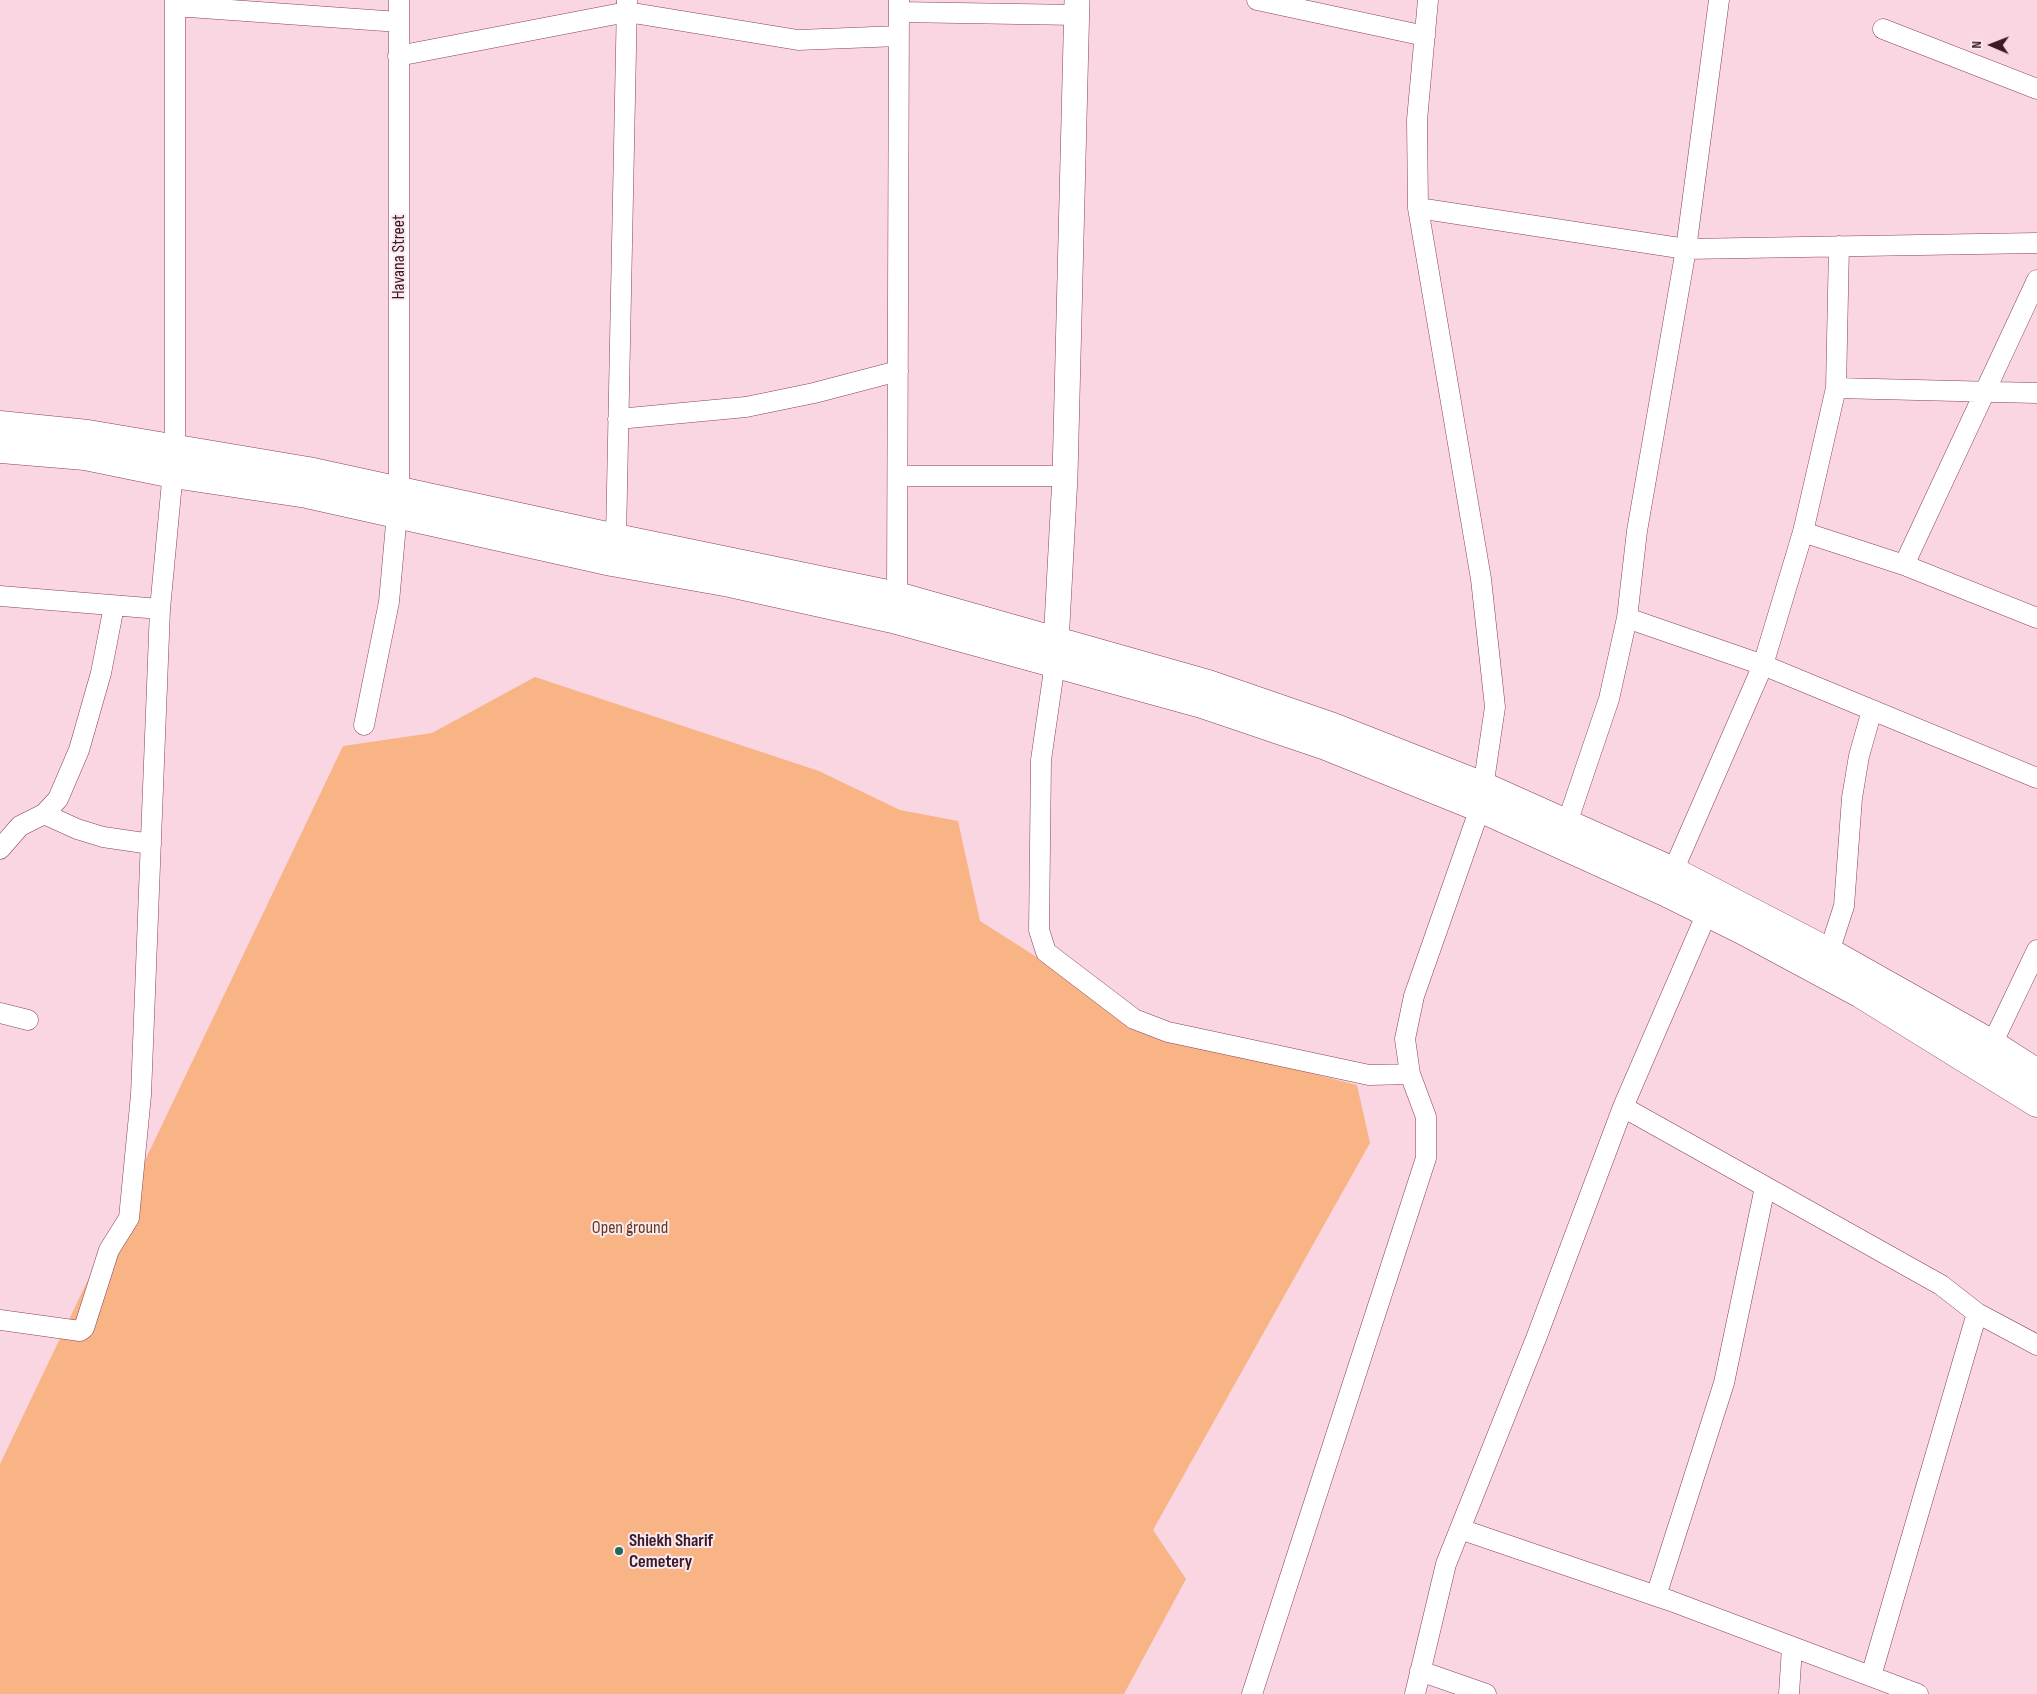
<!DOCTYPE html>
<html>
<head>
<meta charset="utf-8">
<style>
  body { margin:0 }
  #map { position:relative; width:2037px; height:1694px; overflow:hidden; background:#fad6e2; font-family:"Sofia Sans Condensed",sans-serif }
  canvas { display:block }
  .north { position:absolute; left:1967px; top:20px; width:50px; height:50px; -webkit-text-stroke:4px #fbe9ef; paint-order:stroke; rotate:271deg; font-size:14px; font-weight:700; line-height:20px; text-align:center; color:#3b1a27 }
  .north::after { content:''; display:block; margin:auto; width:18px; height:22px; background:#3b1a27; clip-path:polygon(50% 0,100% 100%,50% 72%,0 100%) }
</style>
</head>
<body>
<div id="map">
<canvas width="2037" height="1694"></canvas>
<div class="north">N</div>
</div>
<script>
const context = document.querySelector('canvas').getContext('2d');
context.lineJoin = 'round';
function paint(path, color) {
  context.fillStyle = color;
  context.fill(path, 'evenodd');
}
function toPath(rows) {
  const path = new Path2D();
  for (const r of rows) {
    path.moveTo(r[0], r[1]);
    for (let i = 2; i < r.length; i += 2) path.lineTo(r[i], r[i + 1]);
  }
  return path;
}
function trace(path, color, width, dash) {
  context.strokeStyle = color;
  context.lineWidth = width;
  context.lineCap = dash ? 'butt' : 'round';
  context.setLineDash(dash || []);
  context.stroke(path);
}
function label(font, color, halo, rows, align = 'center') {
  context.font = font + ' "Sofia Sans Condensed",sans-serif';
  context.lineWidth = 4;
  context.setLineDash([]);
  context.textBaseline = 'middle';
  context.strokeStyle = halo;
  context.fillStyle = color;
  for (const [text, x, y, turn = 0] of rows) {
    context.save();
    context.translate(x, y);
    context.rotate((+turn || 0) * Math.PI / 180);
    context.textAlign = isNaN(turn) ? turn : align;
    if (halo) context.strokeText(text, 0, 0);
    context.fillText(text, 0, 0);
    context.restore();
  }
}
paint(toPath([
  [535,677,819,771,900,810,958,821,980,921,1158,1034,1357,1085,1370,1143,1153,1530,1186,1579,1124,1694,0,1694,0,1464,343,746,432,733]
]), '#f8b485');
const minor = toPath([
  [1257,0,1425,36],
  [175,6,399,22],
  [899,12,1077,15],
  [1883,29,2037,89],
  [398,56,627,12,798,40,899,36],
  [1418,208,1686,249,2037,243],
  [1836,388,2037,393],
  [618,419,746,407,814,393,898,371],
  [898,476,1065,476],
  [1803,532,1904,565,2037,618],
  [616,538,627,0],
  [1904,565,2037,280],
  [0,596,160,609],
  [897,596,899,0],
  [1627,618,1763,665,2037,778],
  [1055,663,1041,760,1039,930,1046,952,1134,1019,1168,1032,1369,1075,1410,1074],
  [364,725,389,602,399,491,399,0],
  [44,814,77,829,103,837,151,844],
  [1563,835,1609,699,1627,618,1637,531,1686,249,1719,0],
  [0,849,20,826,44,814,58,799,79,750,101,673,114,606],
  [1673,871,1763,665,1803,532,1836,388,1839,246],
  [1829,952,1844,906,1852,798,1859,756,1872,710],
  [0,1013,28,1020],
  [1992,1044,2037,950],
  [1623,1107,1941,1285,1977,1313,2037,1345],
  [0,1320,80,1331,84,1328,109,1250,129,1218,141,1095,160,609,175,450,175,0],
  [1460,1529,1671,1601,1918,1694],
  [1656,1596,1724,1383,1765,1187],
  [1420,1671,1486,1694],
  [1871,1676,1977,1313],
  [1252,1694,1426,1158,1426,1117,1410,1074,1405,1039,1414,996,1480,808,1495,707,1481,579,1418,208,1417,120,1428,0],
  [1415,1694,1446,1564,1537,1336,1623,1107,1707,913],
  [1789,1694,1792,1647]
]);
const tertiary = toPath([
  [1055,662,1065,476,1077,0]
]);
const secondary = toPath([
  [0,425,88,434,308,471,616,538,897,596,1208,684,1333,727,1483,786,1673,871,1829,952,1992,1044,2037,1073],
  [0,449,85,456,173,474,307,494,612,562,730,583,893,619,1202,704,1326,746,1480,808,1665,892,1742,930,1861,994,2037,1103]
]);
trace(minor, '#893f5d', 21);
trace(tertiary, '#893f5d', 26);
trace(secondary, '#893f5d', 29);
trace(minor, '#fff', 20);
trace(tertiary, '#fff', 25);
trace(secondary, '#fff', 28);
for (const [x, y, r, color] of [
  [619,1551,5,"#246859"]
]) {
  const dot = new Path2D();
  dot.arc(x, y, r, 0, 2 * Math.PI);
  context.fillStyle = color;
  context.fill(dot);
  trace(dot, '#fbe9ef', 2);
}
label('18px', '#3b1a27', '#fbe9ef', [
  ["Havana Street",399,257,-90]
]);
label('18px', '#62391a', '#fbe9ef', [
  ["Open ground",630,1228]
]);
label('bold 18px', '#3b1a27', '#fbe9ef', [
  ["Shiekh Sharif",629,1541],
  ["Cemetery",629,1562]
], 'left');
</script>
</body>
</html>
